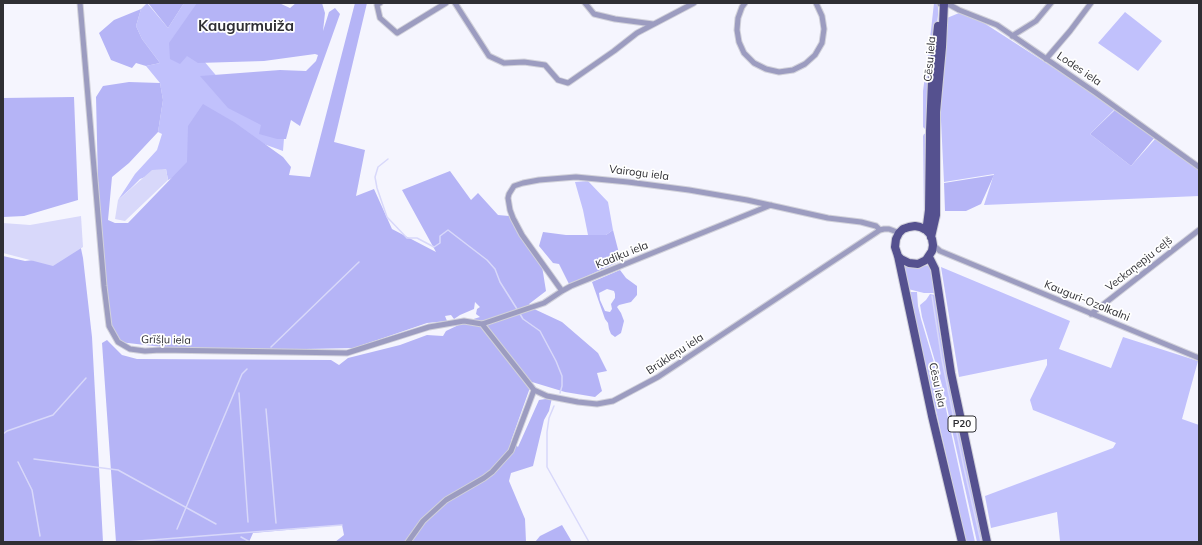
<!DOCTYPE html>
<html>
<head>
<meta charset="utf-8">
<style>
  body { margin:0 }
  #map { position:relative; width:1202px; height:545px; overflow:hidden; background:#f5f5fe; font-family:Mulish,sans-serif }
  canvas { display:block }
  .frame { position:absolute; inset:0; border:4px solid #2f2f34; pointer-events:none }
</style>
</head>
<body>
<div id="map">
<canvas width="1202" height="545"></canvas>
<div class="frame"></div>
</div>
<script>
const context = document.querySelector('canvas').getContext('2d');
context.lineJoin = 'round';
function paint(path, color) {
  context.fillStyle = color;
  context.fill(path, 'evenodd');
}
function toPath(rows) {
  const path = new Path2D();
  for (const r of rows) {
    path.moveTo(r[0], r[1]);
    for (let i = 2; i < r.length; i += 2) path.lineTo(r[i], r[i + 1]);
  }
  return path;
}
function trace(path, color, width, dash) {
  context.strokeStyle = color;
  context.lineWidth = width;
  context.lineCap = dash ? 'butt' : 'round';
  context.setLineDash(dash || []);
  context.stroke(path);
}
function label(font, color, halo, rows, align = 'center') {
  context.font = font + ' Mulish,sans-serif';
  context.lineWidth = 3.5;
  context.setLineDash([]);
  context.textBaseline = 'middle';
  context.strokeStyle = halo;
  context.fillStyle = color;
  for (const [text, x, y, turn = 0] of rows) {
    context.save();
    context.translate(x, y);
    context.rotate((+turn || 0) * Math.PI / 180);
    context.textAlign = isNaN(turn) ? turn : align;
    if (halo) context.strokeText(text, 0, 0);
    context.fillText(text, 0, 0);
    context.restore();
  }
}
paint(toPath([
  [147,3,168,28,184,3,213,3,193,48,230,92,285,126,283,151,250,139,195,153,185,172,168,180,166,169,140,179,130,189,118,200,135,174,157,150,162,134,158,132,163,100,160,83,146,66,160,63,142,39,136,26,141,9],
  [934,3,938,3,938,15,931,73,927,129,925,129,923,127,923,91,931,30],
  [1125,12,1162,41,1138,71,1098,43],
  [959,13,984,23,1116,108,1090,134,1131,166,1157,137,1199,168,1199,196,984,205,994,174,944,182,940,100,947,18],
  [927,133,928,210,924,221,923,136,924,134],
  [588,181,608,202,613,230,606,235,588,235,583,210,575,182],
  [931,265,934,293,924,293,908,289,903,266,914,267],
  [941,267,1070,321,1059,349,1111,368,1123,337,1198,361,1182,419,1199,425,1199,542,1062,542,1060,541,1057,512,991,528,985,496,1113,448,1116,443,1033,410,1030,400,1047,365,1047,359,959,377],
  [909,292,917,292,918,306,921,319,941,386,975,542,966,542],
  [930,294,935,295,939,328,950,388,984,542,977,542,942,385,922,317,920,305,926,300]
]), '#c1c1fc');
paint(toPath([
  [148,3,184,3,168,28],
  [197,3,279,3,290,8,296,3,322,3,325,13,323,31,329,12,335,8,340,14,300,126,291,120,286,139,277,139,259,134,261,125,228,108,200,76,280,70,306,71,316,61,318,55,315,54,264,61,198,63,187,56,180,64,170,59,169,43],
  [355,3,367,3,334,142,365,150,356,196,374,189,392,229,436,252,402,190,450,171,471,200,478,193,498,215,509,216,523,241,542,266,546,291,529,304,532,308,562,322,598,353,607,371,597,373,602,391,595,397,565,392,532,382,511,441,518,447,539,400,552,398,549,411,544,420,533,466,511,473,509,481,525,519,526,542,335,542,344,535,342,525,253,533,249,542,116,542,102,343,107,340,122,355,137,359,331,360,339,365,348,358,400,345,427,335,443,336,446,331,467,321,480,317,476,314,477,309,480,307,475,302,474,309,460,315,454,319,451,315,445,316,447,321,427,323,354,348,258,350,163,347,119,342,113,331,107,299,98,181,96,97,103,86,129,82,160,83,163,100,158,132,129,163,112,177,108,220,115,223,128,223,187,162,188,126,203,104,234,122,283,157,291,167,289,175,310,177],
  [141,9,136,26,142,39,160,63,146,66,136,63,132,68,111,60,99,33,114,20],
  [74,97,78,200,24,216,3,217,3,98],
  [1116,109,1155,137,1131,166,1090,134],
  [994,175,981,204,966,211,945,211,944,183],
  [613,230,621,261,569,284,559,264,553,263,539,246,543,232,566,235,606,235],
  [79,239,83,258,92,337,103,542,3,542,3,256,25,261,42,259],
  [620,270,626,278,637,286,637,295,631,302,619,305,617,307,621,313,624,321,621,333,615,337,611,334,609,329,608,323,605,319,592,282],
  [607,289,614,291,615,294,615,298,611,304,612,309,610,312,605,311,600,300,599,293],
  [562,525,572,542,535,542,540,536]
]), '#b5b4f6');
paint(toPath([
  [166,169,168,180,125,221,115,219,118,200,152,170],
  [81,216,83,247,53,266,3,253,3,223,30,225]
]), '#d8d8fa');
trace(toPath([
  [388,159,378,167,375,177,377,188,387,217,407,238,417,238,434,247,440,243,440,236,448,230,487,260,495,269,500,282,517,309],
  [932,296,942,360,964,468,981,542],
  [520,314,523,319,540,331,556,361,562,376,562,386,560,393],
  [271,347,359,262],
  [239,393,248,522],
  [554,406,549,418,547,432,547,467,589,542],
  [266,409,276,523],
  [3,434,7,431,53,415,86,378],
  [34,459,118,470,216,524],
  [18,462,32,490,40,536],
  [177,529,242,374,247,369],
  [241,537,250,542],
  [126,542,342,525]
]), '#d8d8fa', 1.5);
const minor = toPath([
  [80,3,104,286,109,326,118,342,130,349,145,351,160,350,347,353,429,327,464,321,482,324,544,303,562,291,571,286,771,205],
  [380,3,377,5,380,18,397,33,446,3],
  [455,3,489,56,504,63,524,62,545,65,558,80,568,83,614,51,637,33,694,3],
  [585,3,594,14,615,19,653,24],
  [745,3,742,7,738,18,737,30,739,42,744,53,754,63,766,69,779,72,793,70,805,64,815,55,822,43,824,29,822,16,816,3],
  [940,4,950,5,959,10,997,25,1096,93,1199,167],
  [1012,36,1036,21,1051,3],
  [1046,59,1070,31,1091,3],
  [933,245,940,251,1199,358],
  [562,291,522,235,513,218,510,210,508,198,509,194,514,186,523,183,539,180,576,177,628,182,689,190,747,200,828,218,861,222,876,226,880,230],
  [1091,314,1199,230],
  [482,324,534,390,547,396,578,402,597,404,613,401,658,377,880,230,884,229,889,229,897,232,900,232],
  [408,542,423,521,446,500,484,478,492,472,511,451,534,390]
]);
const primary = toPath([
  [924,229,927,225,929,210,930,131,932,81,938,26],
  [931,237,936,215,936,112,942,47,944,3],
  [898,256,901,259,909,263,918,264,926,260,932,251,933,245,932,239,930,234,926,230,920,227,915,226,909,227,903,229,899,233,896,239,895,247,898,256,932,416,962,542],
  [929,257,935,269,951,373,987,542]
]);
trace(minor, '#d1d1da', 7);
trace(primary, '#d1d1da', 10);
trace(minor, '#9c9cc0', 5);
trace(primary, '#55518f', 8);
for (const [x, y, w] of [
  [962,424,28]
]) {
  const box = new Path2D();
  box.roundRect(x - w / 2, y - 8, w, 16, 3);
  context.fillStyle = '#fff';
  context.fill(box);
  trace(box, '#2f2f34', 1);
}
label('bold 10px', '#2f2f34', null, [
  ["P20",962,424]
]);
label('11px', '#2f2f34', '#fff', [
  ["Cēsu iela",930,59,-85],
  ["Lodes iela",1079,69,34],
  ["Vairogu iela",639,173,7],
  ["Kadiķu iela",622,255,-22],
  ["Veckaņepju ceļš",1139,264,-38],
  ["Kauguri-Ozolkalni",1087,301,22],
  ["Grīšļu iela",166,340,1],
  ["Brūkleņu iela",675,354,-33],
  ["Cēsu iela",937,385,78]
]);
label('bold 15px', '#2f2f34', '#fff', [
  ["Kaugurmuiža",246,26]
]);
</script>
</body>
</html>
